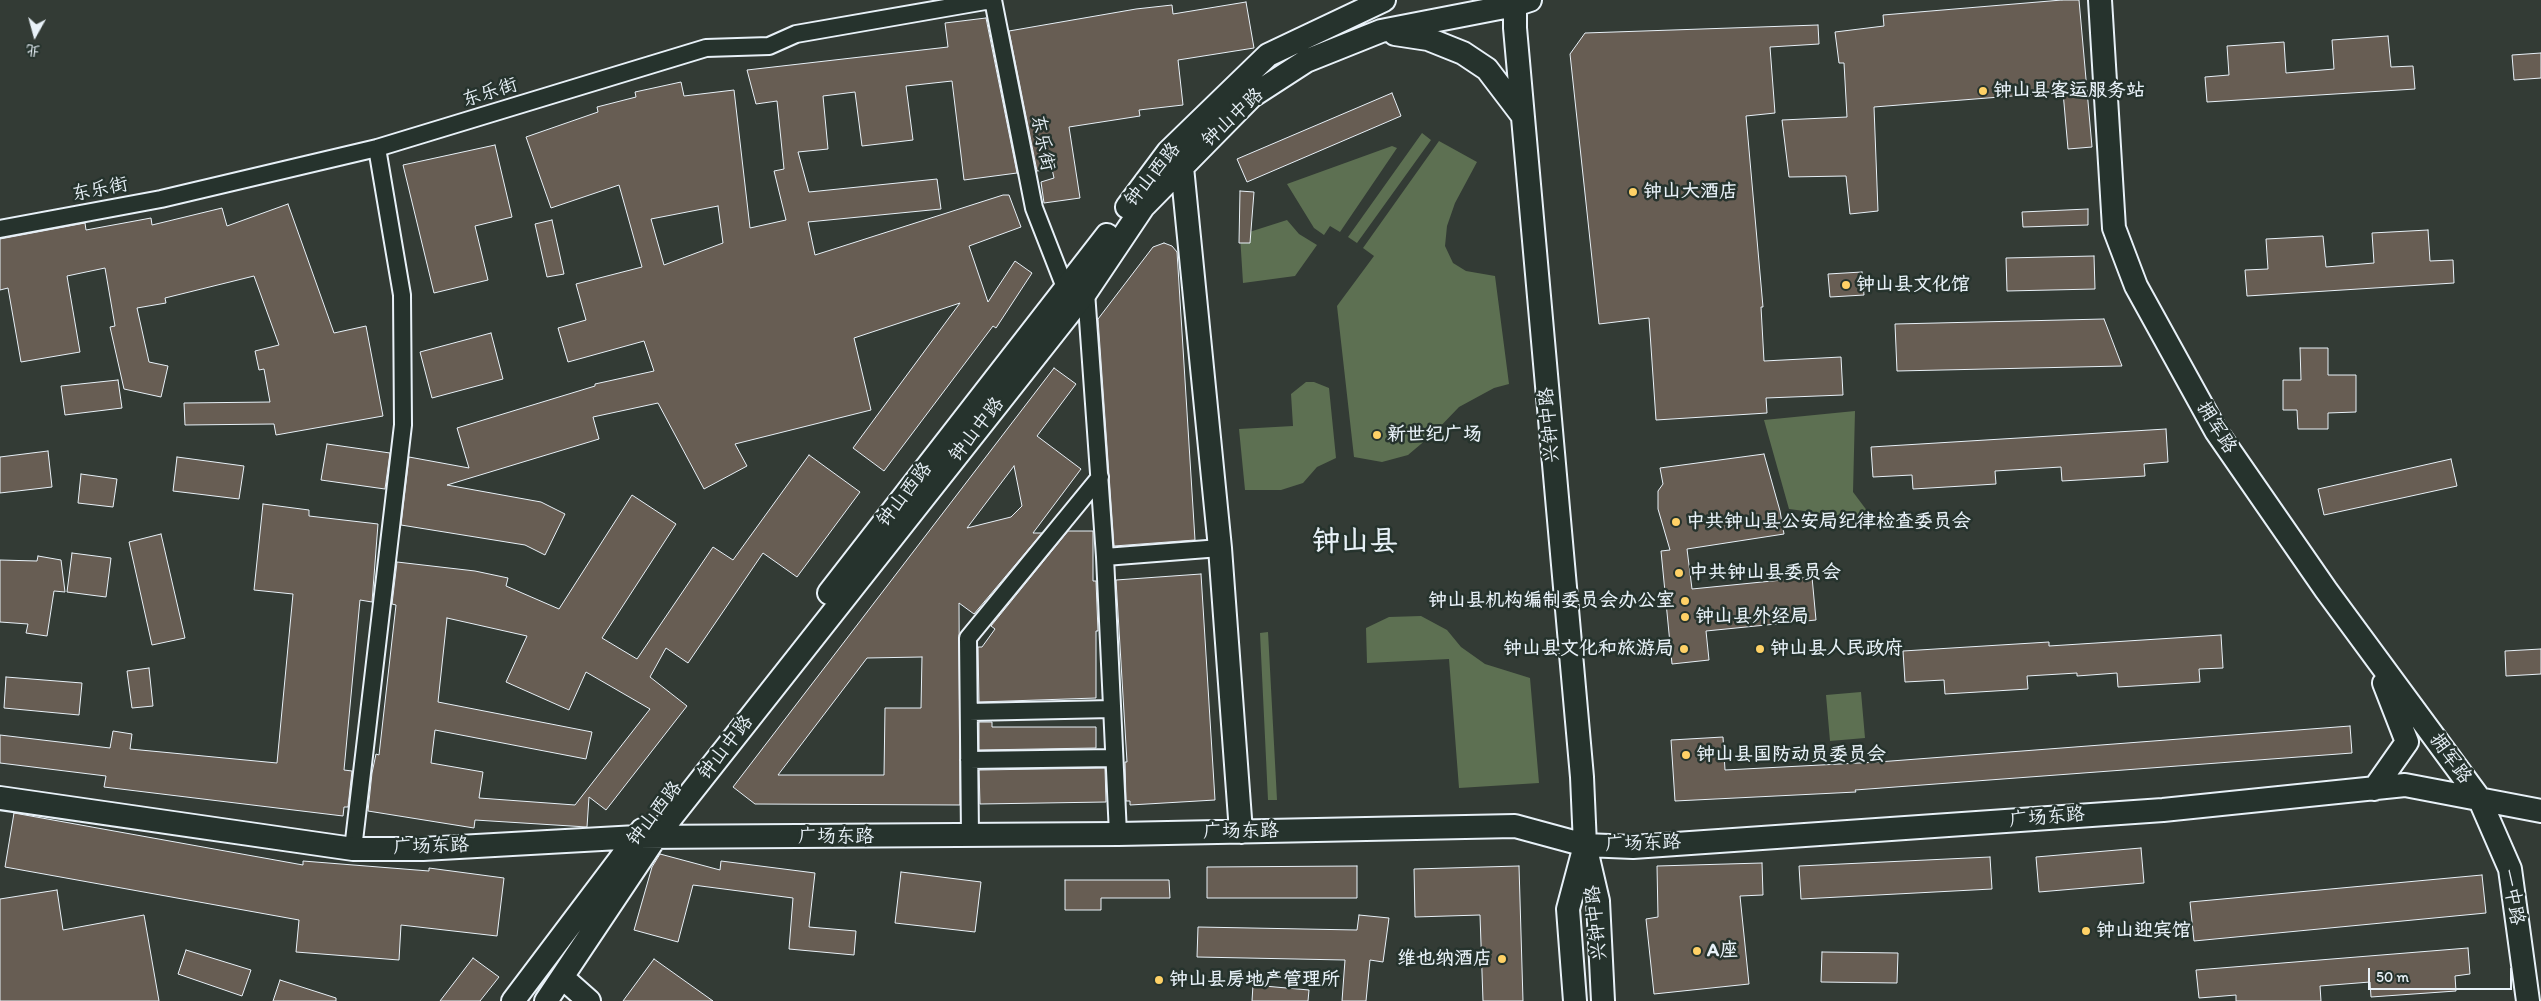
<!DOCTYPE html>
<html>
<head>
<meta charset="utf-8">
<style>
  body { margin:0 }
  #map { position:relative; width:2541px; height:1001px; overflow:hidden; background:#333b35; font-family:Itim,"LXGW WenKai TC",sans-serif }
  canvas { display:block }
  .north { position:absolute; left:10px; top:10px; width:50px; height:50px; -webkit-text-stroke:4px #26332d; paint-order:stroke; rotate:187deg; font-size:14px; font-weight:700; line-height:20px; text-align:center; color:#e8f1f8 }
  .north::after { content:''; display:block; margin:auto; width:18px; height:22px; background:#e8f1f8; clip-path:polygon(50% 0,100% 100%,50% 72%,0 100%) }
  .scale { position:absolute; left:2368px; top:968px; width:144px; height:22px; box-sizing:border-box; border:2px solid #e8f1f8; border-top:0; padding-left:6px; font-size:15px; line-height:18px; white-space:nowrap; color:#e8f1f8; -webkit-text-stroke:4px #26332d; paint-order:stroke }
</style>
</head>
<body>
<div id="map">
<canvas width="2541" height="1001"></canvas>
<div class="north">北</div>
<div class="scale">50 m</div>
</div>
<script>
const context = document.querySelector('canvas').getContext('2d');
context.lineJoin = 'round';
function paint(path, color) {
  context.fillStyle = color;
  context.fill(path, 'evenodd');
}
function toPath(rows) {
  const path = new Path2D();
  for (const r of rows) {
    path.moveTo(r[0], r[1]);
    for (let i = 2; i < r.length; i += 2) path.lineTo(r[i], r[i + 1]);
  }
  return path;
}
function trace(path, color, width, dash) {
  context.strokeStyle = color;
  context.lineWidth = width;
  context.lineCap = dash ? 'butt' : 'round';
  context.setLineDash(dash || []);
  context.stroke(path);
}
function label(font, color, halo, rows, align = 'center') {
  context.font = font + ' Itim,"LXGW WenKai TC",sans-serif';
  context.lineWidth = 5;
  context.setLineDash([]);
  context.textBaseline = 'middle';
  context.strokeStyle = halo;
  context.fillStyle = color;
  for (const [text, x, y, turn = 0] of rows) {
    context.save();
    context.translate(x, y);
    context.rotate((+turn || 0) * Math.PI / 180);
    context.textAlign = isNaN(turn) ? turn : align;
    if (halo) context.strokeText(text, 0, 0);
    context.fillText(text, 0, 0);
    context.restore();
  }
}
paint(toPath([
  [1422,133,1431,140,1357,243,1348,237],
  [1439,141,1477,162,1455,203,1447,226,1445,246,1453,263,1466,271,1495,276,1509,384,1494,388,1459,407,1434,433,1408,455,1382,462,1354,457,1337,306,1374,256,1363,248],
  [1392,146,1397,148,1340,232,1330,226,1324,235,1314,228,1287,184],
  [1287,220,1299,234,1317,245,1295,276,1243,283,1240,235],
  [1306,382,1314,382,1329,388,1336,458,1317,467,1303,483,1281,490,1245,490,1239,429,1293,426,1291,394],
  [1855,411,1853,492,1874,520,1789,509,1764,420],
  [1421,616,1447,630,1461,647,1485,664,1530,678,1539,783,1459,788,1449,659,1367,663,1366,628,1389,617],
  [1268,632,1277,800,1268,800,1260,633],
  [1861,692,1865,738,1830,741,1826,695]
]), '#5d7052');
const building = toPath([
  [2062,0,2079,0,2092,147,2068,149,2063,92,1874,107,1878,211,1850,214,1846,176,1789,177,1782,120,1847,117,1844,63,1839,63,1835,32,1884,26,1883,15,2062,0],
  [1246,2,1254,48,1178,60,1183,105,1139,110,1140,116,1069,127,1080,198,1044,203,1041,182,1054,178,1052,169,1037,171,1009,31,1136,9,1172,5,1173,14,1246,2],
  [986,18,1017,173,964,180,952,81,906,86,913,140,862,146,855,92,823,96,828,149,798,152,809,192,937,179,941,209,808,222,815,255,1003,195,1009,195,1021,227,969,246,988,302,1015,261,1032,273,996,328,993,326,884,471,853,448,960,303,854,338,871,410,735,444,747,466,704,489,658,403,593,417,599,439,447,485,541,502,565,514,545,555,525,545,401,525,409,457,469,468,457,428,595,386,595,384,654,371,644,341,568,362,558,328,586,320,576,284,642,267,619,185,551,208,526,137,598,112,597,107,636,97,635,92,681,82,684,96,734,90,750,228,786,220,774,171,784,169,777,101,756,104,747,70,948,47,945,23,986,18],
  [718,206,723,243,664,265,651,219,718,206],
  [1818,25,1819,44,1770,47,1775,113,1746,116,1763,307,1761,307,1764,361,1841,357,1843,395,1766,398,1767,413,1656,420,1649,318,1599,324,1570,54,1585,33,1818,25],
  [2388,36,2391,67,2413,66,2415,89,2207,102,2205,77,2229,75,2227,46,2284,42,2286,73,2334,69,2332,40,2388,36],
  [2541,53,2541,78,2514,80,2512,55,2541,53],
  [1392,93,1401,116,1247,182,1237,159,1392,93],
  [495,145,512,217,475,226,488,280,434,293,403,165,495,145],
  [1240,191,1254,192,1250,243,1239,243,1240,191],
  [288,204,334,333,366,326,383,416,276,435,274,424,185,425,184,403,270,402,264,369,259,370,255,351,279,345,254,276,165,298,166,303,137,308,149,362,168,366,161,397,124,389,110,327,115,326,105,268,67,276,80,352,21,362,8,288,0,290,0,239,85,223,86,230,151,218,152,225,222,208,227,226,288,204],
  [2088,209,2088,225,2023,227,2022,212,2088,209],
  [552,220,564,274,547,277,535,224,552,220],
  [2428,230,2430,261,2453,260,2454,283,2247,296,2245,270,2268,269,2266,239,2323,236,2326,267,2374,263,2372,233,2428,230],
  [1164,243,1172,246,1177,252,1195,540,1114,546,1098,319,1153,247,1164,243],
  [2094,256,2095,289,2007,291,2006,258,2094,256],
  [1862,272,1864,295,1830,297,1828,274,1862,272],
  [2104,319,2122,366,1897,371,1895,324,2104,319],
  [491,333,503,379,432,398,420,352,491,333],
  [2300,348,2328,348,2328,375,2356,375,2356,412,2328,413,2328,429,2298,429,2297,410,2283,410,2283,380,2301,380,2300,348],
  [1054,368,1076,384,1037,436,1081,469,1033,533,1042,533,974,614,959,603,960,805,755,804,733,787,1054,368],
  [1014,466,1022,506,1011,517,967,528,1014,466],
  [922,657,921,708,885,708,884,775,778,775,867,658,922,657],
  [118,380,122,408,65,415,61,386,118,380],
  [2166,429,2168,462,2144,464,2145,476,2062,481,2061,467,1995,471,1996,484,1913,489,1912,475,1873,477,1871,447,2166,429],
  [327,444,390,453,385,489,321,480,327,444],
  [48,451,52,487,0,493,0,457,48,451],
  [1764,454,1780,511,1784,534,1687,549,1692,589,1812,577,1816,620,1706,631,1709,660,1672,664,1661,551,1670,550,1658,509,1658,491,1663,484,1660,468,1764,454],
  [809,455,860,492,797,577,763,553,688,663,666,648,650,677,687,706,606,810,589,797,587,827,475,820,474,828,368,811,372,773,376,754,379,755,396,605,392,604,397,562,475,571,508,578,506,586,559,609,632,495,676,524,602,638,637,659,713,547,733,560,809,455],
  [447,618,527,636,506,682,569,710,586,672,650,709,575,805,479,798,483,772,431,763,435,730,586,759,592,732,438,702,447,618],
  [177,457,244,466,239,499,173,491,177,457],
  [2451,459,2457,486,2324,515,2318,489,2451,459],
  [81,474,117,479,113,507,78,503,81,474],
  [263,504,309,510,309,516,378,524,372,602,360,600,344,770,352,771,348,807,344,807,343,816,104,787,106,776,0,763,0,735,110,748,113,731,132,734,130,749,277,763,293,594,254,590,263,504],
  [1068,531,1093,531,1093,581,1096,581,1098,631,1096,631,1096,698,979,702,978,647,982,647,995,629,991,626,1068,531],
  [161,534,185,638,152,645,129,542,161,534],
  [72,553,111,558,106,597,67,592,72,553],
  [38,556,61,560,65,592,54,591,47,636,26,633,28,624,0,622,0,560,37,561,38,556],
  [1201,574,1215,800,1130,805,1130,801,1126,801,1125,762,1127,762,1116,580,1201,574],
  [2221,635,2223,668,2199,669,2200,682,2118,687,2117,673,2077,676,2077,673,2027,676,2028,689,1945,694,1944,680,1905,682,1903,651,2049,642,2049,646,2221,635],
  [2541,649,2541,674,2506,676,2505,651,2541,649],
  [149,668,153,706,132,708,127,671,149,668],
  [6,677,82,683,79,715,4,708,6,677],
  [979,722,992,722,992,727,1096,727,1096,748,979,750,979,722],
  [2350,726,2352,753,1855,790,1856,792,1675,801,1671,740,1723,737,1725,770,1878,762,2350,726],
  [1105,768,1106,802,980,804,979,770,1105,768],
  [14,813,303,865,303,861,429,871,429,868,504,878,497,936,401,925,399,960,296,952,299,920,5,867,14,813],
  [2141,848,2144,883,2039,892,2036,857,2141,848],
  [660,854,720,870,721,861,815,873,809,927,856,931,854,955,789,949,793,898,693,885,678,942,634,930,652,867,660,854],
  [1990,857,1992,889,1801,899,1799,866,1990,857],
  [1762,863,1763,895,1740,896,1749,984,1654,994,1646,919,1658,917,1657,866,1762,863],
  [1357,866,1357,898,1207,898,1207,867,1357,866],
  [1519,866,1523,1001,1483,1001,1480,915,1415,917,1414,869,1519,866],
  [901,872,981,882,975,932,895,923,901,872],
  [2482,875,2486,913,2194,941,2190,902,2482,875],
  [1065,880,1169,880,1170,898,1101,898,1101,910,1065,910,1065,880],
  [57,890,63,930,144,915,159,1001,0,1001,0,899,57,890],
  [1359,915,1389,918,1383,962,1370,960,1366,1001,1342,1001,1345,960,1197,957,1198,927,1357,930,1359,915],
  [2468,948,2470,974,2455,976,2456,991,2371,997,2370,982,2320,986,2321,1001,2236,1001,2236,995,2199,998,2196,970,2468,948],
  [186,950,251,970,242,996,178,974,186,950],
  [1822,952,1898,953,1897,983,1821,982,1822,952],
  [473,958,499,977,480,1001,440,1001,473,958],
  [654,959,713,1001,623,1001,654,959],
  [280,980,336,998,336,1001,273,1001,280,980],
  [1253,985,1309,990,1308,1001,1252,1001,1253,985]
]);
paint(building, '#675d53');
trace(building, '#e8f1f8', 1);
const street = toPath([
  [993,0,1034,208,1066,290],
  [0,229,161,199,377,148,706,48,769,46,796,34,991,0],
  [1086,292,1105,557,1118,834],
  [1105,557,1220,548],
  [969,712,1112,709],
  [969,760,1114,758],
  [970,836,968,638,1100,477],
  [353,849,403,425,402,295,377,148]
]);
const secondary = toPath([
  [1515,0,1515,28,1582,777,1585,845,1598,901,1603,1001],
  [2100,0,2114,228,2136,286,2216,431,2326,590,2479,798,2510,869,2528,1001],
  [1395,34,1428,39,1463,53,1487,69,1522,115],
  [1176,161,1182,167,1220,548,1241,832],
  [1127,207,1168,152,1268,55,1384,0],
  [829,593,1107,235],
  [2374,789,2407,742,2384,683],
  [0,798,353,849,423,849,637,837,1118,834,1515,826,1585,845,1633,847,2163,810,2405,785,2541,811],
  [563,978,589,1001],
  [513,1001,642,830],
  [546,1001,655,838,1086,292,1143,207,1252,96,1306,61,1381,31,1515,5,1530,0],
  [1575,1001,1568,909,1584,849]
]);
trace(street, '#e8f1f8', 20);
trace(secondary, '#e8f1f8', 26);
trace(street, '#26332d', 16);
trace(secondary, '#26332d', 22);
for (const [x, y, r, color] of [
  [1983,91,5,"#ffd166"],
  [1633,192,5,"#ffd166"],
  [1846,285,5,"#ffd166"],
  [1377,435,5,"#ffd166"],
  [1676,522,5,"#ffd166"],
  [1679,573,5,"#ffd166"],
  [1685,601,5,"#ffd166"],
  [1685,617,5,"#ffd166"],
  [1684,649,5,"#ffd166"],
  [1760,649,5,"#ffd166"],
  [1686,755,5,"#ffd166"],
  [2086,931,5,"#ffd166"],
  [1697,951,5,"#ffd166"],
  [1502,959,5,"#ffd166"],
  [1159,980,5,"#ffd166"]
]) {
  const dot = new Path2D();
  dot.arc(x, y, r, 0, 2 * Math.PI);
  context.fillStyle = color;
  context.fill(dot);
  trace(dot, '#26332d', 2);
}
label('bold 19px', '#e8f1f8', '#26332d', [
  ["钟山县客运服务站",1993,91],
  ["钟山大酒店",1643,192],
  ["钟山县文化馆",1856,285],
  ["新世纪广场",1387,435],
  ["中共钟山县公安局纪律检查委员会",1686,522],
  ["中共钟山县委员会",1689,573],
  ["钟山县机构编制委员会办公室",1675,601,"right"],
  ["钟山县外经局",1695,617],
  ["钟山县文化和旅游局",1674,649,"right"],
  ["钟山县人民政府",1770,649],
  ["钟山县国防动员委员会",1696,755],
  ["钟山迎宾馆",2096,931],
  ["A座",1707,951],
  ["维也纳酒店",1492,959,"right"],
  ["钟山县房地产管理所",1169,980]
], 'left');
label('19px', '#e8f1f8', '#26332d', [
  ["东乐街",490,93,-17],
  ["钟山中路",1233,118,-43],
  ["东乐街",1042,143,79],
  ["钟山西路",1153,175,-51],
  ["东乐街",100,190,-11],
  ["兴钟中路",1550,425,-95],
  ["拥军路",2216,428,58],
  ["钟山中路",977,430,-52],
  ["钟山西路",905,495,-52],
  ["钟山中路",726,748,-52],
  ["拥军路",2450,759,54],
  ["钟山西路",655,814,-52],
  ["广场东路",2047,818,-5],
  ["广场东路",1241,832,-1],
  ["广场东路",836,837],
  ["广场东路",1643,844,-2],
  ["广场东路",431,847,-2],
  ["一中路",2512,897,80],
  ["兴钟中路",1597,923,-96]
]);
label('bold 29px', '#e8f1f8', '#26332d', [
  ["钟山县",1355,543]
]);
</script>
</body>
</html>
